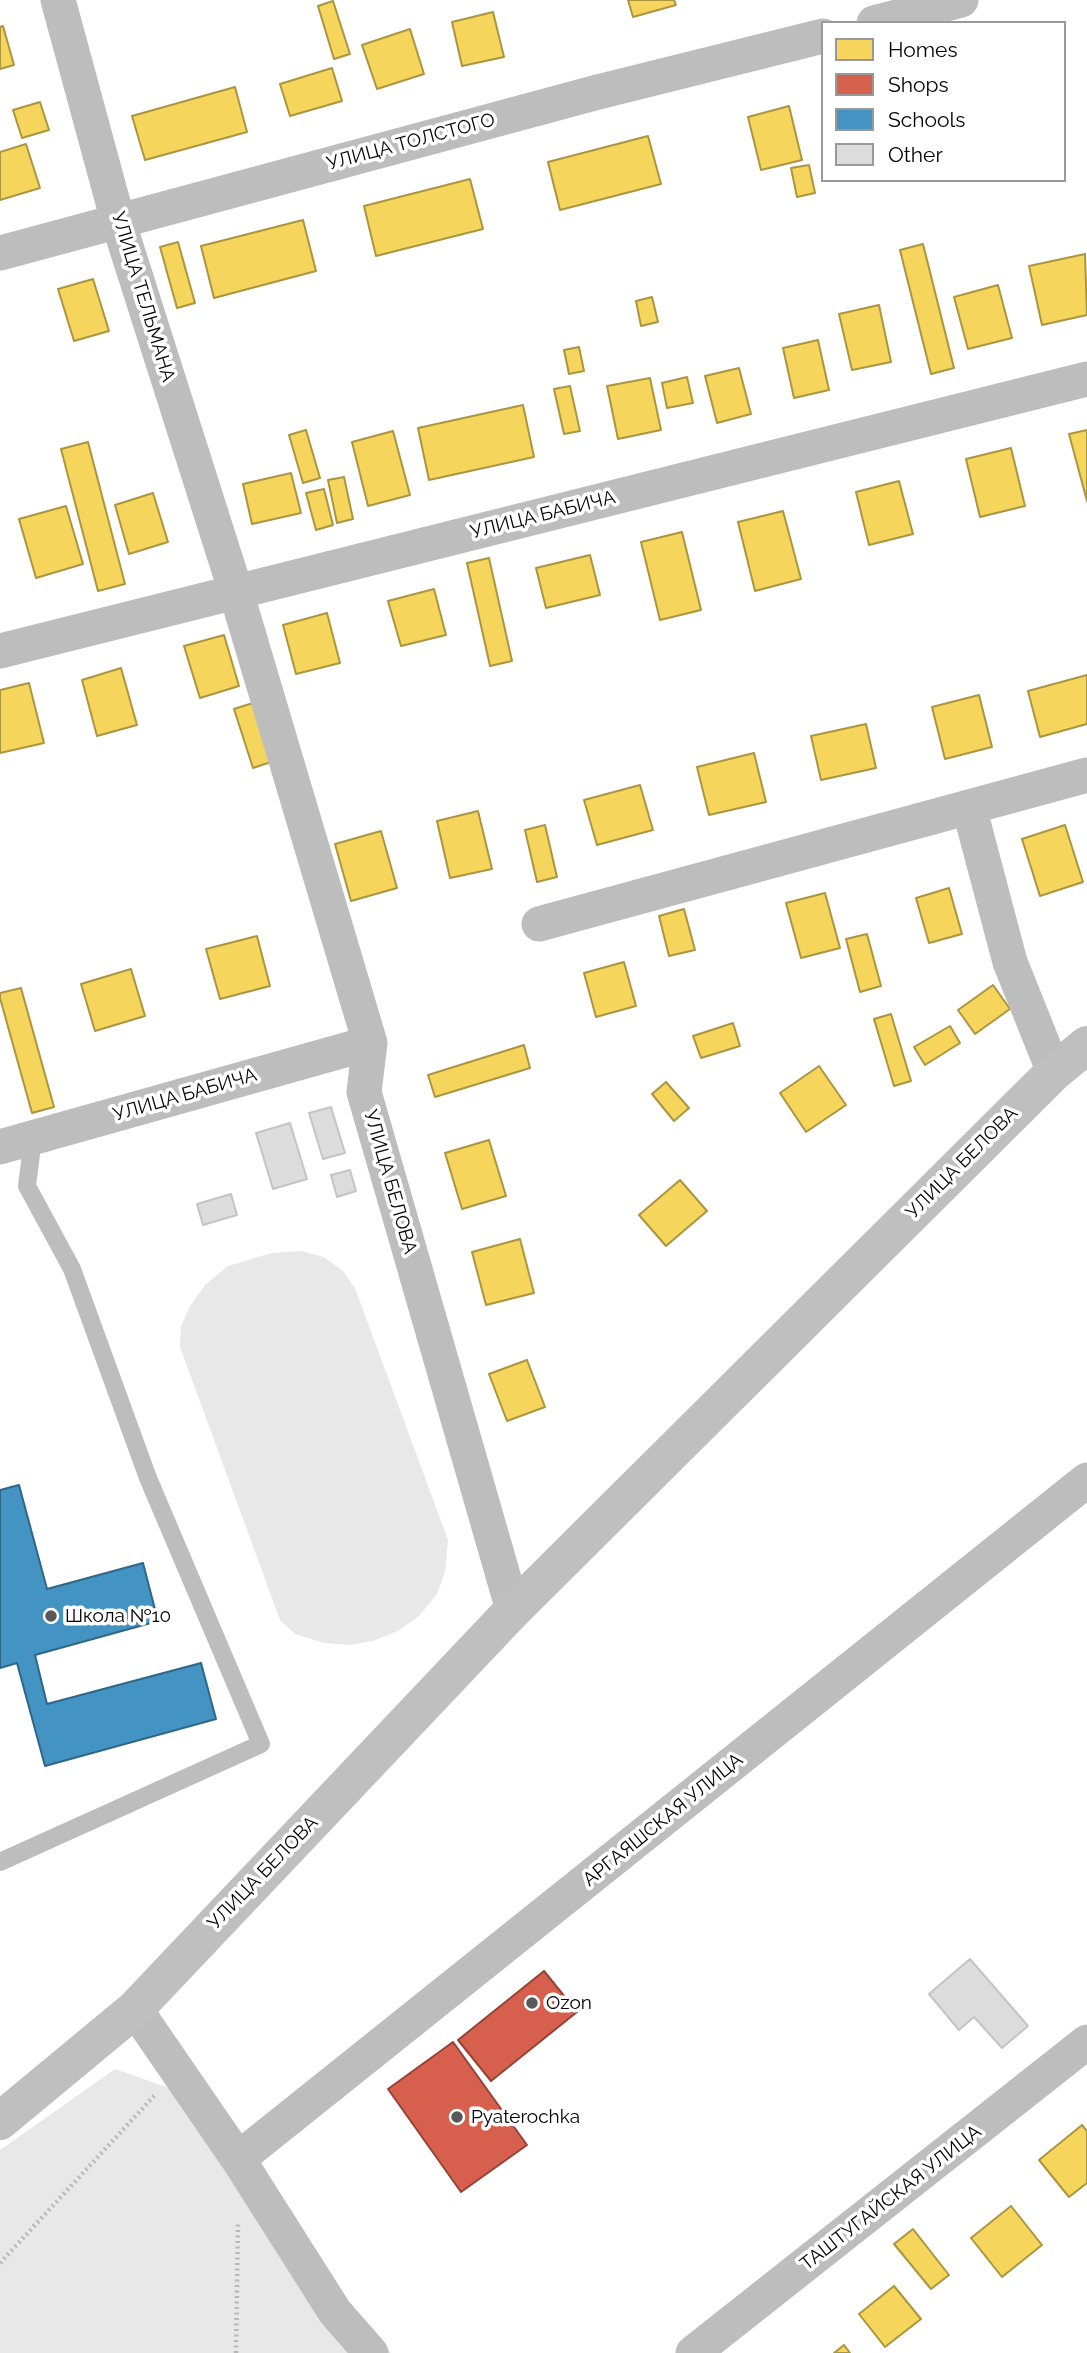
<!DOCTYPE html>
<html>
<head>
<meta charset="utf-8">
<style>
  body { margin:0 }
  #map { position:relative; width:1087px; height:2353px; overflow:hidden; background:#fff; font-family:Raleway,sans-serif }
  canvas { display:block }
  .legend { position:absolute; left:821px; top:21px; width:245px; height:161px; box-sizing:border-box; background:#fff; border:2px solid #999; margin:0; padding:9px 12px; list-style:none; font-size:21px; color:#000 }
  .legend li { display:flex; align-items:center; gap:14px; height:35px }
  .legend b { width:35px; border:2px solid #999 }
</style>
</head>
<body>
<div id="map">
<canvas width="1087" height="2353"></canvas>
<ul class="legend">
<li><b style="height:19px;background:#f6d55c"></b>Homes</li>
<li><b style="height:19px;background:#d6604d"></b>Shops</li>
<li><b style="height:19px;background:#4393c3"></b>Schools</li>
<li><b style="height:19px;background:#dcdcdc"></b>Other</li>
</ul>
</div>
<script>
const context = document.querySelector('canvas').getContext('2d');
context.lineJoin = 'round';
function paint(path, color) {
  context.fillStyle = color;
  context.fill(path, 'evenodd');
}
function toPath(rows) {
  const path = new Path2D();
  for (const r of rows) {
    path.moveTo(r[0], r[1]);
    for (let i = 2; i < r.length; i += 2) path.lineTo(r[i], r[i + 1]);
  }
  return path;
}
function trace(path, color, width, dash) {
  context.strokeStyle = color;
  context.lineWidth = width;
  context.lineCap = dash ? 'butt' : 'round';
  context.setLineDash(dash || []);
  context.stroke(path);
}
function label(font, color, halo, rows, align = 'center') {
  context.font = font + ' Raleway,sans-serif';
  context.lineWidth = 7;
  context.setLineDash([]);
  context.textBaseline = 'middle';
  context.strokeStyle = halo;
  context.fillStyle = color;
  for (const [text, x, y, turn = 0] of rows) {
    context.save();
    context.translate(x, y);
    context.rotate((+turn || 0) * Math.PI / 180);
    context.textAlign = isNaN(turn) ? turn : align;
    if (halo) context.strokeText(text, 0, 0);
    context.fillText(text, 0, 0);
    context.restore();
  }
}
paint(toPath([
  [301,1251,324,1257,343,1271,355,1288,448,1540,445,1572,437,1594,419,1616,398,1631,373,1641,349,1645,324,1643,295,1634,280,1620,180,1347,181,1326,190,1306,205,1285,228,1266,272,1253],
  [115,2069,178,2091,356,2315,391,2353,0,2353,0,2150]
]), '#e8e8e8');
const homes = toPath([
  [628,0,674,0,676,5,633,17,628,0],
  [333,1,350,54,334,59,318,6,333,1],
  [493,12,504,57,462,66,452,22,493,12],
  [3,26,14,65,0,69,0,27,3,26],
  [410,29,424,74,377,89,362,45,410,29],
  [332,68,342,101,290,116,280,84,332,68],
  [235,87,247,132,145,160,132,116,235,87],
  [40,102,49,130,22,138,13,110,40,102],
  [789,106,802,160,761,170,748,117,789,106],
  [648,136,661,184,560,210,548,162,648,136],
  [26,144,40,188,0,200,0,152,26,144],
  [809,165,815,193,797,197,791,168,809,165],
  [470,179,483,229,376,256,364,206,470,179],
  [303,220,316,271,214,298,201,246,303,220],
  [178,242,195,303,177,308,160,247,178,242],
  [923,244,954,368,931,374,900,250,923,244],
  [1085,254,1087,315,1042,325,1029,266,1085,254],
  [93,279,109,331,74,341,58,289,93,279],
  [998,285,1012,338,968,349,954,297,998,285],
  [652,297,658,322,641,326,636,301,652,297],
  [879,305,891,362,852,370,839,314,879,305],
  [818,340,829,390,794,398,783,348,818,340],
  [579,347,584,371,569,374,564,350,579,347],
  [739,368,751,414,717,423,705,376,739,368],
  [687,377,693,403,667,408,662,383,687,377],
  [650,378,661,430,618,439,607,386,650,378],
  [570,386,580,431,564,434,554,389,570,386],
  [523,405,534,457,429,480,418,428,523,405],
  [306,430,320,478,303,483,289,435,306,430],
  [1087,430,1087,501,1069,434,1087,430],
  [393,431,410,495,368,506,352,442,393,431],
  [88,442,125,584,98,591,61,449,88,442],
  [1011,448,1025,506,980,517,966,459,1011,448],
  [291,473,301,513,252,524,243,484,291,473],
  [344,477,353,519,337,523,328,480,344,477],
  [899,481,913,534,869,545,856,492,899,481],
  [324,489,333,525,316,530,306,493,324,489],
  [153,493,168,542,129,554,115,505,153,493],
  [66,506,83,564,36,578,19,519,66,506],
  [783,511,801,579,755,591,738,522,783,511],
  [682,532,701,610,660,620,641,542,682,532],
  [590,555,600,595,546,608,536,568,590,555],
  [489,558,512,661,490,666,467,563,489,558],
  [434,589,446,635,401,646,388,601,434,589],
  [327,613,340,663,296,674,283,625,327,613],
  [224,635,239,686,200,698,184,646,224,635],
  [121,668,137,725,97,736,82,680,121,668],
  [1087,675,1087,724,1040,737,1028,691,1087,675],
  [29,683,44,743,0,753,0,690,29,683],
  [979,695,992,747,945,759,932,707,979,695],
  [259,701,277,760,253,768,234,709,259,701],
  [866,724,876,768,821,780,811,736,866,724],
  [754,753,766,802,709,815,697,767,754,753],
  [640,785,653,830,597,845,584,800,640,785],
  [478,811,492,869,450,878,437,821,478,811],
  [545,825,557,877,537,882,525,830,545,825],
  [1065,825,1083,882,1040,896,1022,839,1065,825],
  [381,831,397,888,351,901,335,844,381,831],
  [949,888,962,934,929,943,916,898,949,888],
  [825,893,840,948,801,958,786,903,825,893],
  [684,909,695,950,669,956,659,916,684,909],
  [867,934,881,986,860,992,846,939,867,934],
  [257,936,270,986,220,999,206,949,257,936],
  [624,962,636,1006,596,1017,584,973,624,962],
  [131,969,145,1016,95,1031,81,984,131,969],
  [993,985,1010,1009,975,1034,958,1010,993,985],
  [21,988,54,1107,32,1113,0,998,0,993,21,988],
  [891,1014,911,1081,894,1086,874,1019,891,1014],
  [733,1023,740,1046,701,1058,693,1036,733,1023],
  [950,1026,960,1043,925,1065,914,1047,950,1026],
  [524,1045,530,1068,435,1097,428,1075,524,1045],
  [819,1066,846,1105,806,1132,780,1093,819,1066],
  [666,1082,689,1108,674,1121,652,1094,666,1082],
  [489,1140,506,1196,462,1209,445,1153,489,1140],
  [680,1180,707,1211,666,1246,639,1215,680,1180],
  [520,1239,534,1293,486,1305,472,1252,520,1239],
  [527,1360,545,1407,507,1421,489,1374,527,1360],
  [1082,2125,1087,2131,1087,2183,1069,2197,1039,2160,1082,2125],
  [1011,2206,1042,2245,1002,2277,971,2238,1011,2206],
  [913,2229,949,2275,931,2289,894,2244,913,2229],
  [894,2286,921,2319,885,2347,859,2314,894,2286],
  [844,2345,850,2353,834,2353,844,2345]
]);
paint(homes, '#f6d55c');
trace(homes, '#ac9540', 2);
const shops = toPath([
  [544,1971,577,2012,491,2081,458,2040,544,1971],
  [453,2042,527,2145,461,2192,388,2089,453,2042]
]);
paint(shops, '#d6604d');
trace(shops, '#964336', 2);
const schools = toPath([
  [19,1485,47,1589,143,1563,158,1621,35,1655,47,1704,201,1663,216,1719,45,1766,17,1663,0,1668,0,1490,19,1485]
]);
paint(schools, '#4393c3');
trace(schools, '#2f6788', 2);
const building = toPath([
  [331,1107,345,1153,323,1159,309,1113,331,1107],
  [290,1123,307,1179,273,1189,256,1133,290,1123],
  [350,1170,356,1191,337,1197,331,1175,350,1170],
  [231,1194,237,1215,203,1225,197,1204,231,1194],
  [970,1959,1028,2026,1002,2048,974,2017,959,2030,929,1994,970,1959]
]);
paint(building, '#dcdcdc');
trace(building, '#c4c4c4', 2);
trace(toPath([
  [0,2263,155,2095],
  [236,2353,238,2221]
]), '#b8b8b8', 4.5, [2, 3.5]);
trace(toPath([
  [0,1862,261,1744,148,1478,72,1269,27,1186,33,1138]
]), '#bdbdbd', 18);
trace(toPath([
  [58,0,118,221,236,592,370,1043,364,1092,513,1610],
  [874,23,961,0],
  [0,253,598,92,823,36],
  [0,651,1087,379],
  [969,807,1010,962,1054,1072],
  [539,924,1087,775],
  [0,1147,370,1043],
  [135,2009,238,2159,335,2312,371,2353],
  [238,2159,1087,1480],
  [693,2353,1087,2042]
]), '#bdbdbd', 35);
trace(toPath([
  [0,2121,135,2009,513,1610,1054,1072,1087,1045]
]), '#bfbfbf', 38);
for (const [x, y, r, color] of [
  [51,1616,7,"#595959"],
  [532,2003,7,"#595959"],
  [457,2117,7,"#595959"]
]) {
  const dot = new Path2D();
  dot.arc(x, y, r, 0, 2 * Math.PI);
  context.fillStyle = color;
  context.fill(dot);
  trace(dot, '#fff', 2.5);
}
label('19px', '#000', '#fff', [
  ["УЛИЦА ТОЛСТОГО",411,142,-15],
  ["УЛИЦА ТЕЛЬМАНА",143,297,73],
  ["УЛИЦА БАБИЧА",543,515,-14],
  ["УЛИЦА БАБИЧА",185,1095,-16],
  ["УЛИЦА БЕЛОВА",962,1163,-45],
  ["УЛИЦА БЕЛОВА",390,1182,74],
  ["АРГАЯШСКАЯ УЛИЦА",663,1820,-39],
  ["УЛИЦА БЕЛОВА",263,1873,-46],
  ["ТАШТУГАЙСКАЯ УЛИЦА",891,2198,-38]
]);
label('19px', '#000', '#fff', [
  ["Школа №10",65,1616],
  ["Ozon",546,2003],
  ["Pyaterochka",471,2117]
], 'left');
</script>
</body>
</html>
